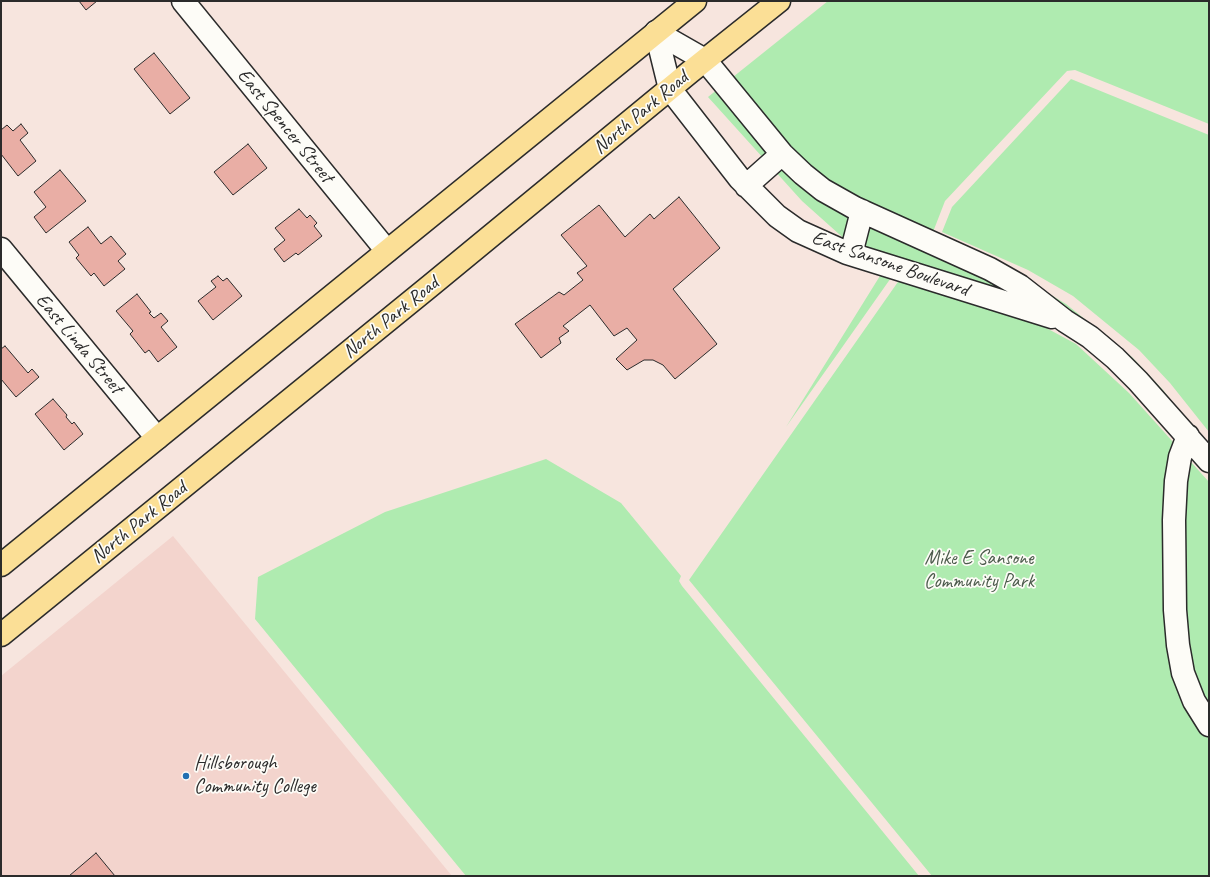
<!DOCTYPE html>
<html>
<head>
<meta charset="utf-8">
<style>
  body { margin:0 }
  #map { position:relative; width:1210px; height:877px; overflow:hidden; background:#f7e5de; font-family:Caveat,sans-serif }
  canvas { display:block }
  .frame { position:absolute; inset:0; border:2px solid #2b2b2b; pointer-events:none }
</style>
</head>
<body>
<div id="map">
<canvas width="1210" height="877"></canvas>
<div class="frame"></div>
</div>
<script>
const context = document.querySelector('canvas').getContext('2d');
context.lineJoin = 'round';
function paint(path, color) {
  context.fillStyle = color;
  context.fill(path, 'evenodd');
}
function toPath(rows) {
  const path = new Path2D();
  for (const r of rows) {
    path.moveTo(r[0], r[1]);
    for (let i = 2; i < r.length; i += 2) path.lineTo(r[i], r[i + 1]);
  }
  return path;
}
function trace(path, color, width, dash) {
  context.strokeStyle = color;
  context.lineWidth = width;
  context.lineCap = dash ? 'butt' : 'round';
  context.setLineDash(dash || []);
  context.stroke(path);
}
function label(font, color, halo, rows, align = 'center') {
  context.font = font + ' Caveat,sans-serif';
  context.lineWidth = 3.5;
  context.setLineDash([]);
  context.textBaseline = 'middle';
  context.strokeStyle = halo;
  context.fillStyle = color;
  for (const [text, x, y, turn = 0] of rows) {
    context.save();
    context.translate(x, y);
    context.rotate((+turn || 0) * Math.PI / 180);
    context.textAlign = isNaN(turn) ? turn : align;
    if (halo) context.strokeText(text, 0, 0);
    context.fillText(text, 0, 0);
    context.restore();
  }
}
paint(toPath([
  [173,536,452,876,1,876,1,676]
]), '#f3d4cd');
paint(toPath([
  [828,1,1209,1,1209,124,1075,70,1067,71,945,201,933,232,1023,278,1066,304,1132,357,1163,390,1209,448,1083,337,1041,314,893,275,786,427,888,263,849,243,802,201,708,97],
  [1071,79,1209,135,1209,432,1170,383,1139,350,1073,296,1028,270,942,232,952,207],
  [900,279,1037,323,1076,344,1129,393,1209,482,1209,876,932,876,689,580],
  [546,459,621,503,681,576,679,581,682,586,919,876,466,876,255,619,258,577,385,512]
]), '#afebb0');
const building = toPath([
  [79,1,97,1,86,10,79,1],
  [154,53,190,98,170,114,134,69,154,53],
  [21,124,28,133,20,140,36,161,18,176,1,154,1,130,7,125,13,131,21,124],
  [248,144,267,168,233,195,214,172,248,144],
  [60,170,86,201,46,233,34,217,46,207,34,192,60,170],
  [679,197,720,248,673,289,717,344,675,379,663,365,653,360,644,360,627,370,616,359,637,340,627,328,614,336,590,305,563,326,569,331,559,338,561,343,541,358,515,324,559,292,564,295,583,280,577,273,587,266,561,235,599,205,625,237,650,214,654,219,679,197],
  [299,209,307,218,310,215,317,223,314,226,322,236,298,255,296,253,284,262,274,249,285,240,275,228,299,209],
  [88,227,101,244,111,236,126,254,118,261,125,269,104,286,94,273,91,276,76,258,79,255,69,242,88,227],
  [218,276,223,281,227,278,242,296,213,320,198,301,216,287,211,281,218,276],
  [137,294,151,312,149,313,154,318,161,313,168,321,161,327,177,347,158,362,149,350,145,353,130,334,133,331,116,311,137,294],
  [5,346,28,373,32,369,39,377,16,397,1,379,1,349,5,346],
  [53,399,67,415,66,417,72,424,74,422,83,434,64,450,35,414,53,399],
  [96,853,115,876,69,876,96,853]
]);
paint(building, '#e9aea5');
trace(building, '#2b2b2b', 1);
const minor = toPath([
  [183,1,387,251],
  [656,32,705,60,782,154,803,174,823,190,855,208,990,269,1020,286,1065,321,1090,337,1115,358,1138,381,1209,461],
  [656,32,670,89,740,179,777,216,798,231,847,253,1052,317],
  [746,186,782,154],
  [1,249,157,438],
  [851,254,862,211],
  [1188,436,1180,457,1176,481,1174,520,1175,610,1178,645,1183,673,1194,701,1209,725]
]);
const major = toPath([
  [1,565,695,1],
  [1,635,430,286,690,72,779,1]
]);
trace(minor, '#2b2b2b', 25);
trace(major, '#2b2b2b', 25);
trace(minor, '#fdfcf7', 22);
trace(major, '#fbdf96', 22);
for (const [x, y, r, color] of [
  [186,776,4,"#1f6fb2"]
]) {
  const dot = new Path2D();
  dot.arc(x, y, r, 0, 2 * Math.PI);
  context.fillStyle = color;
  context.fill(dot);
  trace(dot, '#fdfcf7', 1.5);
}
label('20px', '#2b2b2b', '#fdfcf7', [
  ["North Park Road",641,113,-40],
  ["East Spencer Street",285,126,51],
  ["East Sansone Boulevard",890,264,19],
  ["North Park Road",391,318,-39],
  ["East Linda Street",79,344,50],
  ["North Park Road",139,523,-39]
]);
label('20px', '#4c5b4c', '#fdfcf7', [
  ["Mike E Sansone",979,559],
  ["Community Park",979,582]
]);
label('20px', '#2b2b2b', '#fdfcf7', [
  ["Hillsborough",194,764],
  ["Community College",194,787]
], 'left');
</script>
</body>
</html>
